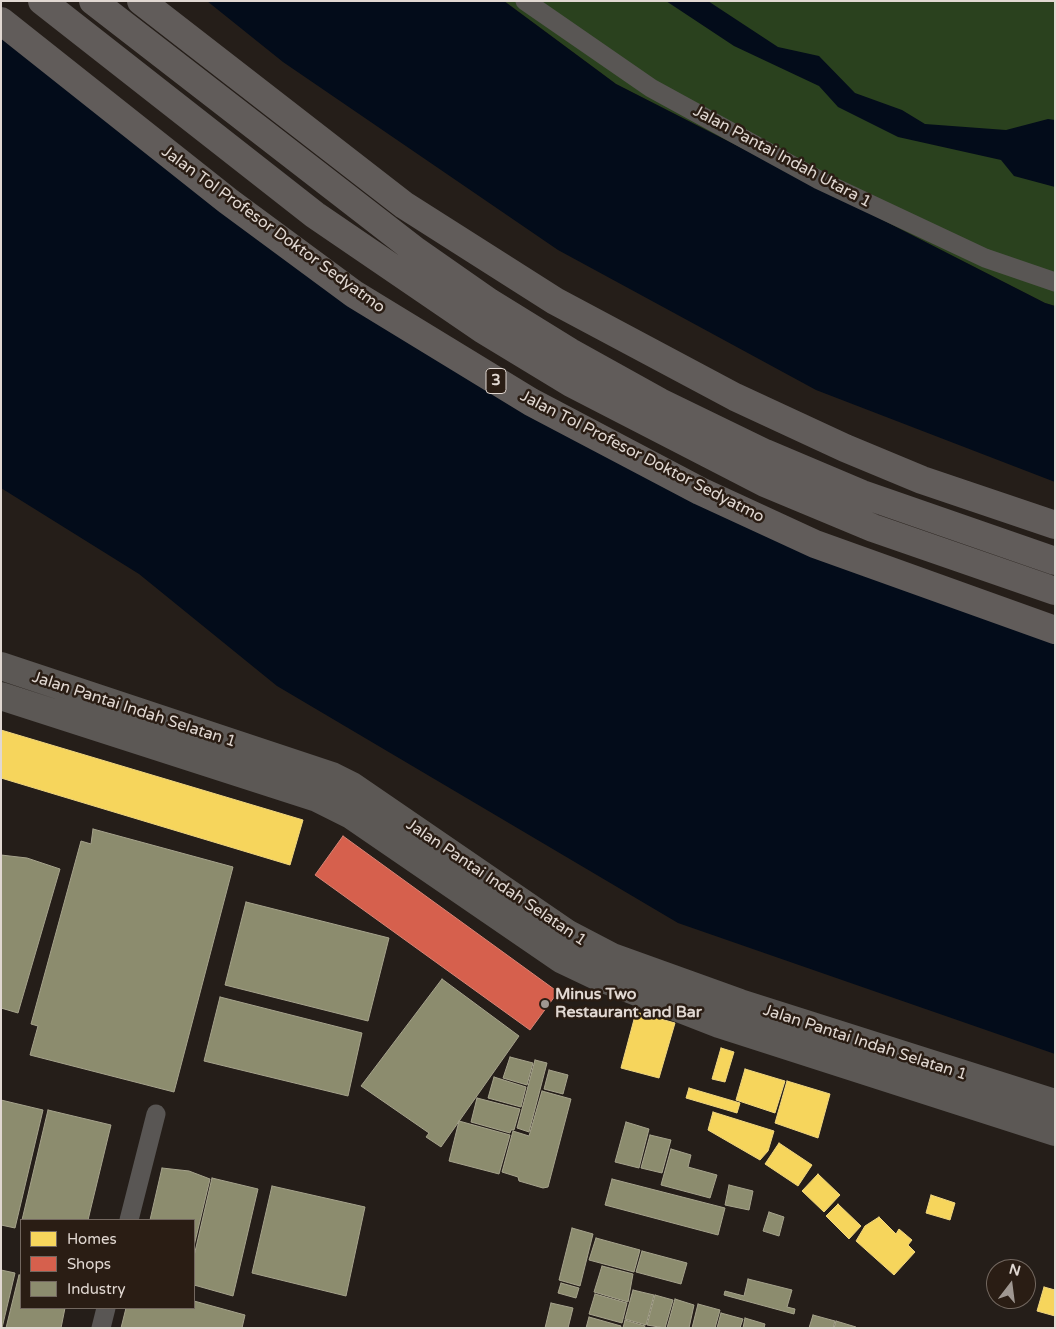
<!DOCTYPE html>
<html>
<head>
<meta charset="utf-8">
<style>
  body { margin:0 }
  #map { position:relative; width:1056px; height:1329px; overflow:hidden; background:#251e19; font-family:"Varela Round",sans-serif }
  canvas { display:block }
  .frame { position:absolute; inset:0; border:2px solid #e1d8d2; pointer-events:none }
  .legend { position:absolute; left:20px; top:1219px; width:175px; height:90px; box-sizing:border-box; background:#2a1d14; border:1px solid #736860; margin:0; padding:6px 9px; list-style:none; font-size:15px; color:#e1d8d2 }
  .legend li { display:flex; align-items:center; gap:10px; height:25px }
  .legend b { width:25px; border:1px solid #736860 }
  .north { position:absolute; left:986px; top:1259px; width:50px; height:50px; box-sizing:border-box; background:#2a1d14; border:1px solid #736860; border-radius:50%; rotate:15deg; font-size:14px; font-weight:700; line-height:20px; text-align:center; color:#e1d8d2 }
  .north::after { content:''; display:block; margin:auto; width:18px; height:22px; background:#9f9791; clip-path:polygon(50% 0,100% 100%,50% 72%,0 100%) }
</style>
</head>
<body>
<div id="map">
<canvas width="1056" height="1329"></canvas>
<div class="frame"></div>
<ul class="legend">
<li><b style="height:14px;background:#f6d55c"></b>Homes</li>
<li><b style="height:14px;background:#d6604d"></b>Shops</li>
<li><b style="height:14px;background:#8c8c6e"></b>Industry</li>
</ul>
<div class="north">N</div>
</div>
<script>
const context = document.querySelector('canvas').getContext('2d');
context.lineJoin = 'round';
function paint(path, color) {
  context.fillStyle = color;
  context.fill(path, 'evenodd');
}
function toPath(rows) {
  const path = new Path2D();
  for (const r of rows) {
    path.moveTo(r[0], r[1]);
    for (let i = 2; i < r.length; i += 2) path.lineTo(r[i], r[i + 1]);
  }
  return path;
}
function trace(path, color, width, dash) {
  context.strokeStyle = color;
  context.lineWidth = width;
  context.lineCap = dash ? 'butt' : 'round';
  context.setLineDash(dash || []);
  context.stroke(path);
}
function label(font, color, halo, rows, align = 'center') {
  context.font = font + ' "Varela Round",sans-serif';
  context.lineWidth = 5;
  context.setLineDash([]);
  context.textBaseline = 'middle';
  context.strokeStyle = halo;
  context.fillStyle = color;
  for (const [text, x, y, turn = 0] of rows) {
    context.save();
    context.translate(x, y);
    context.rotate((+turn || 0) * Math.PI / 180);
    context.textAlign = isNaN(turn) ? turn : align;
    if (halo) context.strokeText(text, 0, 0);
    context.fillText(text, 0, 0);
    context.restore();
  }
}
paint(toPath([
  [504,1,1055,1,1055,306,1045,303,616,84]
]), '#2a411e');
paint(toPath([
  [207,1,504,1,616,84,1045,303,1055,306,1055,482,816,390,558,250,283,62],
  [666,1,708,1,778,47,819,56,855,93,902,110,925,124,1006,130,1048,119,1055,120,1055,187,1014,176,1001,160,898,137,838,107,819,86,734,46],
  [1,26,527,406,1055,636,1055,1054,678,923,277,686,139,574,1,488]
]), '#030c1a');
const homes = toPath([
  [1,730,303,820,290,865,1,778,1,730],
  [636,1012,675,1023,659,1078,621,1068,636,1012],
  [721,1048,734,1052,725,1082,712,1079,721,1048],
  [745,1069,785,1081,775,1113,736,1100,745,1069],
  [787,1081,830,1094,818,1138,775,1123,787,1081],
  [689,1088,740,1103,737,1113,686,1098,689,1088],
  [713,1112,774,1131,768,1151,760,1160,708,1130,713,1112],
  [779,1143,812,1165,798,1186,765,1164,779,1143],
  [818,1174,840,1195,824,1212,802,1191,818,1174],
  [931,1195,955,1203,950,1220,926,1213,931,1195],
  [838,1204,861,1226,849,1239,826,1216,838,1204],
  [879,1217,896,1234,899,1229,912,1240,908,1245,915,1252,894,1275,856,1241,865,1226,879,1217],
  [1044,1287,1055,1290,1055,1316,1037,1311,1044,1287]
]);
paint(homes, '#f6d55c');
trace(homes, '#f0d67f', 1);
const shops = toPath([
  [343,836,558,992,530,1030,315,875,343,836]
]);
paint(shops, '#d6604d');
trace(shops, '#d98475', 1);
const industry = toPath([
  [93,829,233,867,174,1092,30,1055,38,1026,31,1024,81,841,91,844,93,829],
  [1,855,27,858,60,869,18,1013,1,1008,1,855],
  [246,902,389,938,368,1021,225,985,246,902],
  [442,979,519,1036,441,1147,426,1137,429,1133,361,1086,442,979],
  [220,997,362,1033,348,1096,204,1061,220,997],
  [510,1057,533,1063,527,1085,503,1078,510,1057],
  [535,1060,547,1063,529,1132,517,1128,535,1060],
  [549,1070,568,1075,563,1094,544,1089,549,1070],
  [494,1077,526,1087,521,1107,488,1098,494,1077],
  [542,1091,571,1099,548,1187,543,1188,519,1181,518,1177,502,1172,513,1131,529,1136,542,1091],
  [477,1098,520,1109,514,1130,511,1130,510,1133,471,1122,477,1098],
  [1,1100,43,1110,15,1228,1,1225,1,1100],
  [48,1110,111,1125,88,1220,22,1220,48,1110],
  [459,1121,510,1135,499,1174,449,1161,459,1121],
  [626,1122,649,1129,639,1168,615,1162,626,1122],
  [650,1135,671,1140,662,1173,641,1168,650,1135],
  [671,1149,691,1155,688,1167,717,1175,710,1198,661,1185,671,1149],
  [162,1168,189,1171,210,1179,194,1246,194,1220,150,1220,162,1168],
  [212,1178,258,1189,233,1296,194,1285,194,1256,212,1178],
  [612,1179,725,1208,718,1235,605,1205,612,1179],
  [729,1185,753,1191,749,1210,725,1205,729,1185],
  [272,1186,365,1207,346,1296,252,1273,272,1186],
  [769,1212,784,1217,779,1236,763,1231,769,1212],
  [572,1228,593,1234,580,1286,559,1280,572,1228],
  [596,1238,640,1250,634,1272,589,1260,596,1238],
  [642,1251,687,1263,681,1284,636,1272,642,1251],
  [602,1266,633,1274,628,1302,594,1292,602,1266],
  [1,1270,15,1273,2,1328,1,1328,1,1270],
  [19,1275,21,1275,21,1308,65,1308,61,1328,6,1328,19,1275],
  [748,1279,792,1290,787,1307,795,1309,794,1314,724,1295,725,1291,744,1296,748,1279],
  [561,1283,579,1288,576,1298,558,1293,561,1283],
  [633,1290,654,1295,646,1325,625,1319,633,1290],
  [595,1294,627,1303,622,1323,589,1314,595,1294],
  [655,1295,673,1300,665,1328,647,1325,655,1295],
  [675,1299,694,1305,689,1328,667,1328,675,1299],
  [194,1301,245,1315,242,1328,121,1328,126,1308,194,1308,194,1301],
  [551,1303,573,1308,568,1328,545,1328,551,1303],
  [698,1304,720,1310,715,1328,692,1328,698,1304],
  [721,1313,743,1319,740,1328,717,1328,721,1313],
  [813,1315,835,1321,833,1328,809,1328,813,1315],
  [589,1317,621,1326,620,1328,586,1328,589,1317],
  [745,1318,765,1324,764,1328,743,1328,745,1318],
  [625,1320,645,1326,644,1328,623,1328,625,1320],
  [836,1321,856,1327,856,1328,834,1328,836,1321]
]);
paint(industry, '#8c8c6e');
trace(industry, '#a6a38c', 1);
trace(toPath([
  [525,1,651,88,819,180,985,258,1055,282],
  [129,1220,156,1114],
  [101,1328,106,1308]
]), '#595654', 19);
trace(toPath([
  [1,666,332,776,352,786,568,934,612,957,740,1003,1055,1103],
  [1,696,317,798,351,815,561,959,601,978,719,1024,1055,1132]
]), '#5c5855', 28);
trace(toPath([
  [42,1,315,215,482,329,571,383,765,483,873,528,1055,591],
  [93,1,416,251,489,302,570,352,660,402,765,453,862,494,1055,561],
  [141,1,404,205,555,301,735,397,845,448,922,480,1055,525],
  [1,21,228,201,354,294,531,402,700,491,815,544,1055,630]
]), '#615c5a', 28);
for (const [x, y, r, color] of [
  [545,1004,5,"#9f9791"]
]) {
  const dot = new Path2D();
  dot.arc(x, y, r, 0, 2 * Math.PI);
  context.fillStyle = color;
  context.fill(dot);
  trace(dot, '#2a1d14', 2);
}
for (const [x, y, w] of [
  [496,381,20]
]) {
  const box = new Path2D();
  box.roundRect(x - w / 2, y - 12.5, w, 25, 4);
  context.fillStyle = '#2a1d14';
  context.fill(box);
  trace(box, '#e1d8d2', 1);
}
label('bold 15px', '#e1d8d2', null, [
  ["3",496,381]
]);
label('16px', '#e1d8d2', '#2a1d14', [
  ["Jalan Pantai Indah Utara 1",782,157,28],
  ["Jalan Tol Profesor Doktor Sedyatmo",273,230,36],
  ["Jalan Tol Profesor Doktor Sedyatmo",642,457,27],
  ["Jalan Pantai Indah Selatan 1",134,710,18],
  ["Jalan Pantai Indah Selatan 1",496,883,34],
  ["Jalan Pantai Indah Selatan 1",865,1043,18]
]);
label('bold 16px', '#e1d8d2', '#2a1d14', [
  ["Minus Two",555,995],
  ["Restaurant and Bar",555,1013]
], 'left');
</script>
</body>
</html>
